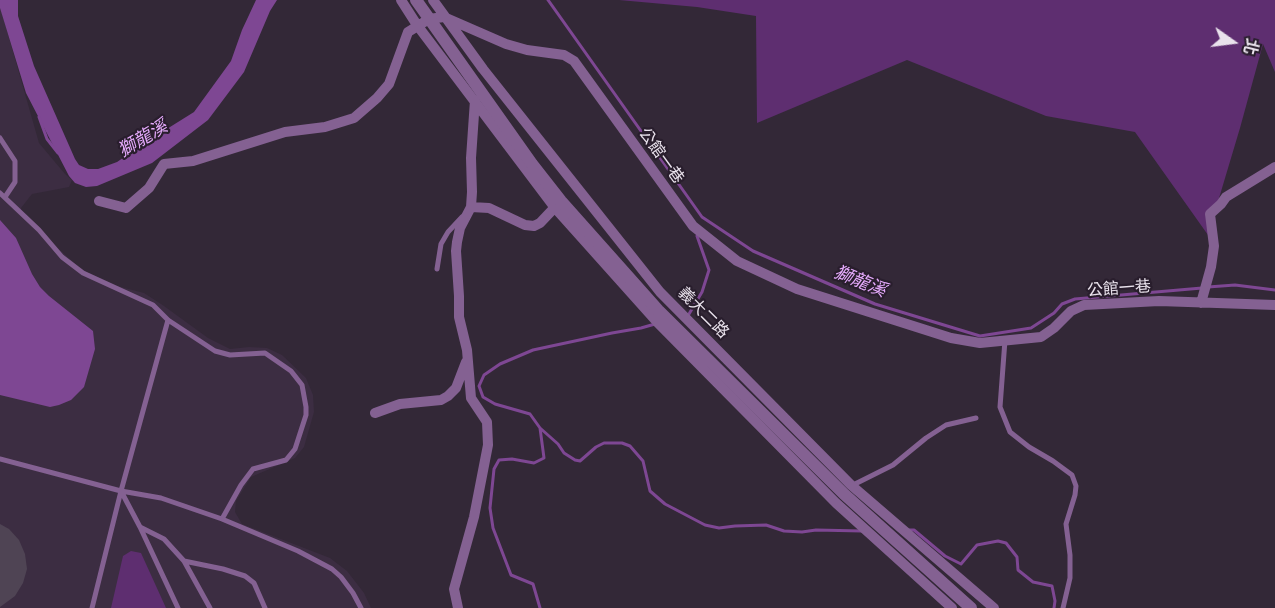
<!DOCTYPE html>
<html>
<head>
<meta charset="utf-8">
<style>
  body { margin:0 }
  #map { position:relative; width:1275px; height:608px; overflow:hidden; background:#332837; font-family:"Fira Sans","Noto Sans TC",sans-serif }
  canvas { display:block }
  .north { position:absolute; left:1203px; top:12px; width:60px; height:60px; -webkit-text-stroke:4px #291e2d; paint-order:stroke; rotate:104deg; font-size:16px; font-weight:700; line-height:24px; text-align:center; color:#e9e2ec }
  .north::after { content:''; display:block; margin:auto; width:21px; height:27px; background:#e9e2ec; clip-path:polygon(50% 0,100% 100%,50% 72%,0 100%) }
</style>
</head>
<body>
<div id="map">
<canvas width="1275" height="608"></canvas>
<div class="north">北</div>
</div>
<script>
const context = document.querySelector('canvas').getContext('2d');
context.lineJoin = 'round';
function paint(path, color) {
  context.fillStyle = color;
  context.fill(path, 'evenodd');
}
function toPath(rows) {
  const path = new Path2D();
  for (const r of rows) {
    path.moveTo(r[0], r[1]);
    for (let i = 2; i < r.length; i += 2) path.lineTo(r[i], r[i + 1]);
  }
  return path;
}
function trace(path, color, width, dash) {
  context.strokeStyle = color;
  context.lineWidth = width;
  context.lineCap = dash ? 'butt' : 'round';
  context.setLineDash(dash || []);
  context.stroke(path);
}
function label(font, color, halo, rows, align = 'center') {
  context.font = font + ' "Fira Sans","Noto Sans TC",sans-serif';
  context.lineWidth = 4.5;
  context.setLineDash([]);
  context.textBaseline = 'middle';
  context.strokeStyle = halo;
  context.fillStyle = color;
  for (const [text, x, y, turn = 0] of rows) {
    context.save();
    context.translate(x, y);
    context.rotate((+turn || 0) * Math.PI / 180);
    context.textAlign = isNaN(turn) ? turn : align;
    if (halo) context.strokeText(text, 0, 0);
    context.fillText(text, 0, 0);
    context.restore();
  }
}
paint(toPath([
  [0,6,39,143,65,174,72,180,69,187,32,194,21,208,21,215,81,269,113,285,144,293,164,306,208,338,230,349,249,347,267,348,282,355,306,378,313,395,314,412,304,447,295,458,251,477,236,501,235,512,242,524,330,558,347,571,364,593,371,608,0,608]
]), '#3c2d42');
paint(toPath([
  [619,0,1275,0,1275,72,1263,44,1240,128,1208,235,1135,132,1046,116,907,60,757,123,756,16,697,7],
  [131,551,141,553,166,608,111,608,123,556]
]), '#5e2e70');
paint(toPath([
  [0,0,18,0,18,16,34,66,75,159,79,165,88,169,98,169,117,162,154,137,194,112,231,61,242,30,256,0,277,0,270,11,244,72,208,120,152,163,97,186,86,187,75,183,69,176,26,93,0,8],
  [0,220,16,238,32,274,40,287,49,296,93,331,95,349,84,387,71,400,59,405,50,407,0,395]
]), '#7e4793');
trace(toPath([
  [548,0,702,217,753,251,875,304,980,336,1031,328,1054,313,1062,304,1075,299,1202,288],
  [39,117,47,139,58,153],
  [1208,287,1235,285,1275,290],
  [687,315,689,314,702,292,709,270,697,236,698,234],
  [540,428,558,444,564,453,575,460,580,461,596,447,604,443,622,443,630,446,643,461,650,491,665,504,705,525,719,528,735,526,766,525,784,531,802,532,816,530,862,531],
  [907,530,914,530,945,556,961,564,977,545,998,541,1006,543,1017,557,1018,570,1033,582,1052,586,1055,601,1054,608],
  [540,608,533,584,511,575,493,528,490,508,494,469,499,460,512,459,534,463,544,458,540,428,530,414,495,404,483,397,479,386,484,375,500,364,533,350,612,333,641,328,655,324]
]), '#7e4793', 3);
paint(toPath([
  [0,524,9,529,19,540,25,554,27,569,23,583,15,596,0,607]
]), '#4f4454');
trace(toPath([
  [0,138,15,161,15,182,5,197],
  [0,193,39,230,62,257,83,273,153,305,168,320,215,351,230,355,265,353,291,371,302,385,306,407,306,415,295,449,286,460,253,469,241,485,222,519,161,498,121,491],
  [437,269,441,244,448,232,462,217],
  [1005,340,1000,407,1010,432,1029,447,1053,461,1072,475,1076,486,1075,495,1066,524,1070,555,1070,578,1063,608],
  [0,459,121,491,140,527,178,608],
  [851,486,893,465,926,438,946,425,976,418],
  [222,519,298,551,332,569,341,577,353,593,361,608],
  [140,527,164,539,184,561,210,608],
  [184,561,223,569,245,576,254,583,265,608],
  [92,608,121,491,168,320]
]), '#846192', 5);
trace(toPath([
  [401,0,417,25,555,208,657,322,836,503,952,608],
  [433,0,483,69,660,292,851,485,994,608],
  [475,100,471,158,472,192,471,207,489,208,525,225,534,226,540,223,558,204],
  [99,201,126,208,149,188,164,164,193,161,285,132,325,127,354,118,377,98,389,84,408,32,429,19,444,17,506,44,527,50,564,55,574,61,693,226,737,261,797,289,951,338,980,343,1041,337,1054,328,1071,311,1084,305,1159,301,1275,305],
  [1201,303,1211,267,1214,246,1210,214,1221,204,1226,197,1275,167],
  [375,413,400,404,441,400,448,396,456,388,466,362],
  [458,608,454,589,474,517,488,445,487,422,471,398,467,350,459,317,459,296,456,251,457,242,460,228,471,207]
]), '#846192', 10);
trace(toPath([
  [416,0,532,164,561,201,658,310,844,494,971,608]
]), '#846192', 12);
label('16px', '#e9e2ec', '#291e2d', [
  ["公館一巷",661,156,54],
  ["公館一巷",1119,289,-4],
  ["義大二路",703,313,45]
]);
label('italic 18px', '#e5aafc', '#291e2d', [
  ["獅龍溪",143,139,-31],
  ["獅龍溪",860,282,22]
]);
</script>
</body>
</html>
